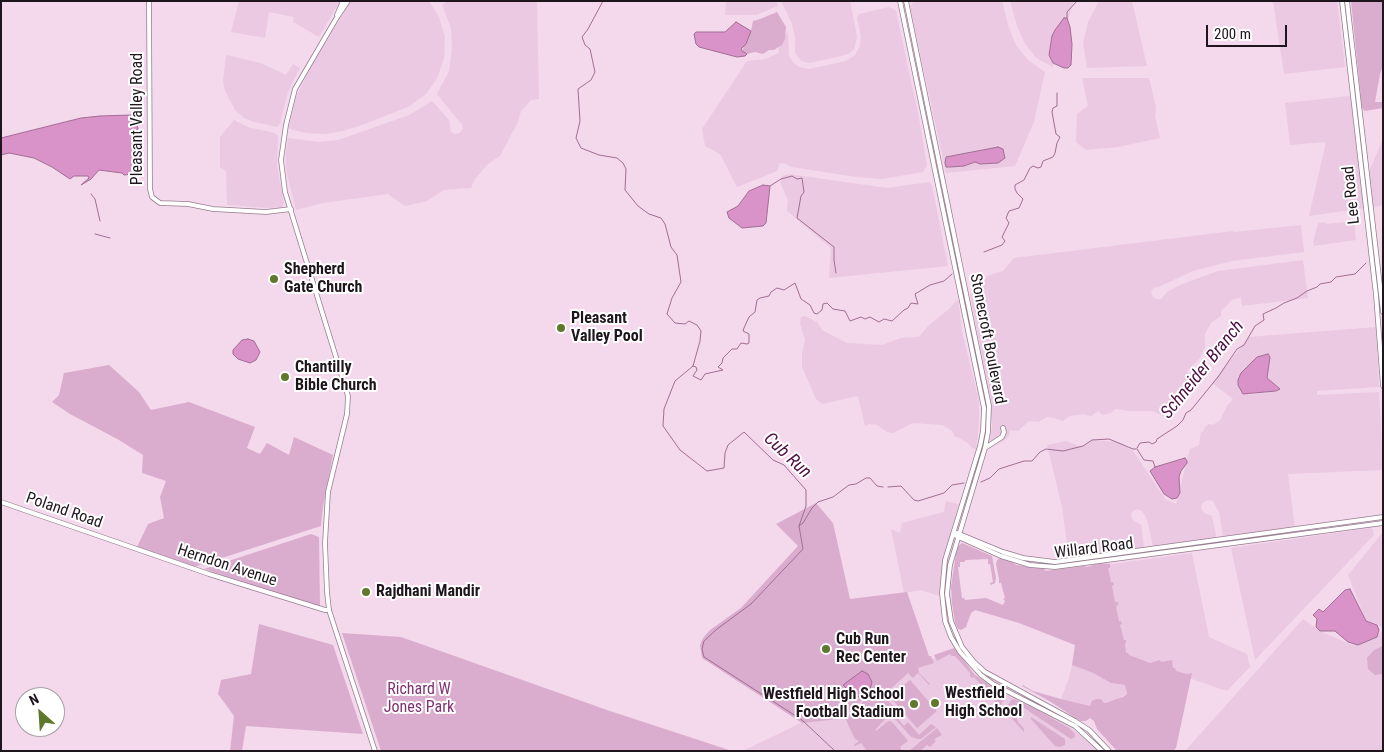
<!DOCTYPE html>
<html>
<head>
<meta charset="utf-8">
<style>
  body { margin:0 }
  #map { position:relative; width:1384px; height:752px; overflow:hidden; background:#f4d8ec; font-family:"Roboto Condensed",sans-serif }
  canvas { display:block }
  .frame { position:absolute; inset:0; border:2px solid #1f151c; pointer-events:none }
  .north { position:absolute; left:15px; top:687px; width:50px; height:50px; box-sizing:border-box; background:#fff; border:1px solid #a5a1a4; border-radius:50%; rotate:334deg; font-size:14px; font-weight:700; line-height:20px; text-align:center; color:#1f151c }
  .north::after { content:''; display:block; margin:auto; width:18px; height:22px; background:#5f782c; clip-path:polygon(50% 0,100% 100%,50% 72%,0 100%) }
  .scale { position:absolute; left:1206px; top:25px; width:81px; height:22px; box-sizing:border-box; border:2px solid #1f151c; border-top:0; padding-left:6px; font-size:15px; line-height:18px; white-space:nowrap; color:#1f151c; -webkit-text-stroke:4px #fff; paint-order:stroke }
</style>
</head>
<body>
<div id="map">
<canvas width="1384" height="752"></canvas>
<div class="frame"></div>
<div class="north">N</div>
<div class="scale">200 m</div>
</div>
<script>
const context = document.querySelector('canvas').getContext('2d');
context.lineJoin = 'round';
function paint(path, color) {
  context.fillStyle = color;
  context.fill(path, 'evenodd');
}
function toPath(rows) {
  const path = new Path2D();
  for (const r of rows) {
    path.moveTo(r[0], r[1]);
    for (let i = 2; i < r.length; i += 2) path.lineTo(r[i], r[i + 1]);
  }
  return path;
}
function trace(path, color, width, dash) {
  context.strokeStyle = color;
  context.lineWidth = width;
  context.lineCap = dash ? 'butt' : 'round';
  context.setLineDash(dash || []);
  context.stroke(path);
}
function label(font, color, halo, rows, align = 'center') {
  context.font = font + ' "Roboto Condensed",sans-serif';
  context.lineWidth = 4;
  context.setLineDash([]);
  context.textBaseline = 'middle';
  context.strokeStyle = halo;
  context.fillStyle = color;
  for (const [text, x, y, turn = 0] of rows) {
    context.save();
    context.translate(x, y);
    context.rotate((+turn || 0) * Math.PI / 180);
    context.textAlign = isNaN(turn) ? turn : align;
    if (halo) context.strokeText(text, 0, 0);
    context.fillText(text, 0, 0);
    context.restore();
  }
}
paint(toPath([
  [239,1,340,1,319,37,293,22,294,17,269,12,265,38,231,32],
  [351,1,429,1,439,17,445,37,444,59,437,78,426,94,408,107,362,125,343,131,325,134,306,133,290,129,289,126,296,97,309,70],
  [446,1,537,1,539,99,531,100,521,111,518,122,500,156,488,164,475,179,471,188,444,190,427,201,405,206,388,194,323,203,296,210,286,170,286,151,288,138,319,142,338,140,409,115,432,101,449,120,451,132,455,134,460,133,463,129,462,124,457,119,437,94,449,71,452,49,451,28,442,5],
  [726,1,776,1,778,6,756,15,725,15],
  [781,1,850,1,857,37,854,49,850,53,842,56,809,63,801,61,795,53,795,37,792,24],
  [914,1,1002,1,1009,28,1016,45,1028,60,1045,72,1034,122,1015,166,946,173,910,7],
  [998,147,1005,153,1005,158,998,163,980,164,975,162,964,166,946,167,945,160,946,157],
  [1010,1,1074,1,1053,67,1036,58,1024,42,1017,26],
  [1099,1,1132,1,1147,66,1087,68,1083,43,1088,22],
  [1273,1,1337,1,1345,67,1284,74],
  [889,7,896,11,919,118,927,165,923,172,882,179,856,177,791,167,784,163,779,164,777,171,737,187,720,154,705,146,702,129,747,61,765,59,779,53,778,50,788,31,789,56,793,62,799,67,809,69,846,61,855,55,860,46,861,37,857,18,859,14],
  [226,55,261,63,286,75,293,64,300,68,288,92,280,124,277,127,254,122,244,118,235,110,225,91,223,81],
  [1082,78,1149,78,1156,107,1155,116,1160,138,1118,147,1086,150,1076,142,1077,114,1088,106],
  [1350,96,1354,119,1365,208,1309,216,1326,142,1290,145,1285,103],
  [234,120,248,127,275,133,278,136,277,166,284,203,282,207,269,208,227,205,226,171,220,167,220,137],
  [1383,139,1383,205,1371,208,1367,176],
  [789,174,887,188,929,182,932,185,948,266,829,278,831,248,787,211,788,200,780,182,782,176],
  [1354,221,1356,240,1314,246,1313,242,1318,223,1325,222,1327,224],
  [1301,225,1304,252,1232,261,1193,271,1163,285,1156,288,1155,287,1151,291,1153,297,1157,299,1161,299,1167,292,1180,285,1218,271,1303,260,1308,298,1242,306,1241,297,1232,300,1221,311,1221,316,1211,323,1205,334,1205,347,1200,358,1187,371,1189,377,1177,394,1171,414,1168,418,1152,411,1130,411,1115,409,1111,413,1102,415,1098,411,1091,416,1083,414,1070,416,1063,421,1054,418,1047,417,1039,422,1029,421,1018,431,1010,430,1009,436,1005,440,989,448,992,428,990,399,970,294,981,288,987,276,1003,271,1014,258,1233,231,1234,232],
  [958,299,962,331,979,401,979,425,976,450,972,448,968,443,957,437,955,437,952,431,943,425,913,423,893,433,887,432,877,425,869,424,865,426,858,396,822,404,816,399,802,367,802,353,805,340,800,324,801,317,805,316,818,323,822,330,847,343,882,345,901,338,919,337,928,326,949,309],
  [1376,327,1379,387,1317,391,1317,395,1379,392,1383,470,1288,474,1295,528,1225,538,1223,536,1219,512,1213,501,1209,500,1205,501,1202,504,1201,508,1204,513,1212,516,1216,536,1214,539,1153,547,1147,519,1142,511,1137,509,1132,512,1131,517,1134,521,1141,525,1144,546,1143,548,1069,559,1062,507,1047,445,1066,441,1081,447,1092,440,1119,442,1133,451,1166,500,1176,504,1190,449,1199,445,1201,431,1203,432,1205,427,1209,424,1213,425,1220,420,1227,406,1233,399,1212,383,1249,337],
  [1268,354,1270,357,1267,378,1277,386,1277,391,1249,395,1238,385,1239,377,1257,357],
  [946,501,959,504,943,559,939,596,921,590,904,593,891,529,900,533,902,523,944,512],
  [1370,528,1373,529,1374,535,1255,660,1231,548],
  [1383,532,1383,628,1375,623,1366,621,1348,575],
  [1192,553,1209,637,1247,654,1250,667,1227,691,1124,656,1105,565],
  [1303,619,1320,631,1352,645,1377,637,1383,629,1383,751,1185,751],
  [955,648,974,673,983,680,1004,694,1017,698,1070,727,1100,751,743,751],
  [1072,665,1093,673,1111,683,1125,685,1127,694,1109,702,1090,706,1061,699,1069,678]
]), '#ebc9e2');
paint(toPath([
  [1351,1,1383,1,1383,66,1380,74,1375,102,1383,102,1383,108,1365,111,1362,108],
  [777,12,786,27,785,39,782,45,774,50,769,50,763,54,755,52,747,54,742,51,751,31,753,21,760,19],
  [109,365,139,392,151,410,189,402,255,427,247,448,260,454,267,443,289,455,294,437,333,455,323,506,321,526,194,567,137,547,148,524,164,518,160,497,166,481,142,473,143,455,119,440,70,414,52,402,59,395,64,373],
  [816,503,833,523,850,599,907,592,929,656,931,656,934,663,918,668,919,673,930,684,929,685,918,673,913,678,908,673,884,695,894,707,891,710,904,726,908,722,919,735,931,724,936,727,921,739,918,739,911,737,896,720,887,717,875,730,876,731,887,722,890,721,893,723,908,741,900,747,902,751,867,751,861,743,855,746,854,745,859,741,855,739,846,720,848,716,859,709,864,699,838,719,802,723,702,658,700,645,703,638,710,630,741,608,798,546,776,524],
  [311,534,319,537,320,607,204,569],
  [962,543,992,556,996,578,995,583,991,585,990,583,993,582,990,564,988,564,988,559,966,560,964,562,960,562,960,567,958,567,962,598,964,598,965,600,986,598,1003,605,1005,601,1003,599,1005,598,1001,583,999,583,999,579,996,564,997,560,1000,558,1012,562,1016,565,1043,568,1046,571,1084,566,1087,567,1099,563,1110,564,1110,568,1108,568,1111,582,1113,582,1114,585,1112,586,1115,602,1118,602,1118,605,1116,606,1119,621,1121,621,1122,624,1120,625,1124,640,1126,640,1126,643,1125,644,1126,653,1128,653,1129,655,1150,663,1160,660,1161,662,1172,660,1173,668,1175,668,1176,671,1187,674,1192,673,1176,748,1173,751,1117,751,1097,729,1094,721,1090,718,1086,721,1080,721,1051,702,1022,686,1023,685,1033,691,1061,699,1090,706,1092,701,1096,699,1101,699,1104,703,1109,702,1116,699,1123,697,1127,694,1125,685,1111,683,1093,673,1072,665,1075,645,1019,623,975,610,971,613,966,627,961,630,958,629,955,623,952,603,951,587,957,547],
  [259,624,333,645,363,734,246,726,242,751,230,751,234,716,218,694,221,680,251,674],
  [342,633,401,637,607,710,732,751,381,751],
  [1383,646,1383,674,1375,675,1368,669,1367,658,1374,650],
  [954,648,975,675,1005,696,1000,708,992,698,990,698,987,696,989,694,974,677,972,678,970,676,970,673,955,656,952,656,950,654,937,661,934,655],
  [910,680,937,711,917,728,890,697],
  [1014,699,1034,708,1069,728,1075,734,1075,737,1071,739,1024,708,1018,710,1016,716,1018,722,1024,729,1024,732,1005,711,1011,700],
  [1031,717,1065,739,1065,745,1060,747,1055,746,1031,719],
  [937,728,942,735,934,739,936,741,930,747,927,745,920,751,909,751]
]), '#daadce');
const water = toPath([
  [1064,18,1067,18,1070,27,1072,44,1071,65,1068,68,1064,68,1053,63,1049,55,1052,36,1055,30,1064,18],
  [736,22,751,31,746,44,741,49,742,51,747,54,745,56,737,57,699,47,696,44,694,34,696,32,725,32,736,22],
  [132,115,136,117,137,121,140,149,139,167,132,174,124,175,122,173,99,170,91,179,81,185,89,178,88,176,74,176,70,179,52,167,34,158,9,153,1,155,1,138,81,118,100,116,132,115],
  [998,147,1003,149,1005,158,998,163,980,164,975,162,964,166,950,167,946,167,945,163,946,157,998,147],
  [763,185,770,186,766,223,763,226,742,228,729,218,727,212,738,206,749,191,763,185],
  [248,339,254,341,260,352,256,360,250,363,238,359,233,354,233,350,242,340,248,339],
  [1268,354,1270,357,1267,378,1280,389,1276,391,1243,394,1238,385,1238,380,1241,373,1257,357,1268,354],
  [1185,458,1187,461,1187,463,1181,471,1179,477,1180,493,1177,498,1172,499,1164,494,1150,471,1155,467,1185,458],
  [1350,589,1366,621,1377,625,1379,630,1377,637,1358,645,1348,642,1335,631,1320,631,1316,627,1317,619,1313,615,1319,609,1323,612,1345,590,1350,589],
  [862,671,868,674,872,682,870,689,863,695,859,697,849,691,843,685,862,671]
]);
paint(water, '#d993c8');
trace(water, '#a16d94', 1);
trace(toPath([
  [603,1,588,29,582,37,585,45,590,49,595,72,591,80,578,89,580,121,576,138,581,148,599,155,617,158,623,163,626,169,625,190,638,206,649,214,661,218,665,224,671,247,677,255,681,282,672,298,667,314,675,323,685,324,689,321,697,325,701,331,700,341,693,366,675,381,664,409,663,426,680,450,707,471,724,468,725,453,728,445,744,432,773,460,784,465,806,490,806,506,799,526,803,549,751,604,717,629,704,641,702,649,704,657,802,720,835,751],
  [1067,18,1067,12,1077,1],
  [770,186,781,179,792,176,797,179,802,178,804,192,801,196,797,218,834,247,834,260,836,273],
  [91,194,95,199,100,221],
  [95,234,110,238],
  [984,252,1002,245,1005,241,1002,237,1009,223,1006,218,1009,211,1019,208,1023,199,1017,193,1015,189,1015,185,1024,180,1030,168,1033,166,1038,168,1041,167,1043,161,1053,157,1055,153,1057,143,1060,137,1056,134,1052,112,1053,108,1057,106,1057,93],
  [1382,262,1383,263],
  [693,366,696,367,697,370,693,376,701,380,705,374,723,370,718,367,722,363,723,358,732,349,737,349,741,343,747,344,749,343,749,334,743,331,744,328,749,317,755,312,757,300,760,298,769,296,771,292,777,288,784,290,795,283,801,299,810,305,814,313,817,314,822,310,823,304,827,303,833,309,845,311,850,321,861,317,865,319,870,317,879,322,884,319,892,321,904,310,908,308,911,303,918,304,915,294,930,285,944,281,952,274],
  [1137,448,1140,443,1149,442,1152,444,1156,442,1157,439,1177,426,1183,420,1186,413,1191,410,1218,377,1237,349,1244,345,1255,326,1264,320,1263,314,1276,308,1284,303,1297,298,1307,291,1317,287,1320,284,1331,282,1336,277,1355,274,1366,263],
  [1137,449,1144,460,1153,461,1155,467],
  [981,482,990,478,999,469,1024,461,1032,461,1040,452,1046,449,1063,451,1083,446,1092,440,1109,439,1133,449,1136,449],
  [888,487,901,486,914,500,918,501,944,493,952,485,964,483],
  [799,526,803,523,812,508,818,502,833,497,849,485,856,484,866,478,870,478,877,486,883,487]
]), '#a16d94', 1);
const tertiary = toPath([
  [149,1,150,189,152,197,160,203,188,204,213,209,266,212,291,209],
  [1342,1,1376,295,1383,386],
  [1347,1,1383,312],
  [1,502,209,574,325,610,329,610]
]);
const secondary = toPath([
  [348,1,336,19,295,89,286,125,281,160,285,192,348,396,347,414,328,492,325,543,327,592,329,610,375,751],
  [900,1,984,408,983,431,980,446,945,560,942,593,945,621,951,637,960,652,981,675,993,684,1075,726,1102,751],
  [906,1,989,406,988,432,985,448,950,565,947,594,951,621,962,647,974,662,985,672,1075,721,1089,730,1109,751],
  [337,15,343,1],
  [985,448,1002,437,1004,432,1003,428],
  [957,533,1003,552,1023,558,1055,562,1383,517],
  [956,536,1001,556,1030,565,1055,567,1383,523]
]);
trace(tertiary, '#967d8f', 5.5);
trace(secondary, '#967d8f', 5.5);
trace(tertiary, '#fff', 4);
trace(secondary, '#fff', 4);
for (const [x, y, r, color] of [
  [274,279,5,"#5f782c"],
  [561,328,5,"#5f782c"],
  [285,377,5,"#5f782c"],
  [366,592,5,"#5f782c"],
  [826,649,5,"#5f782c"],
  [935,703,5,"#5f782c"],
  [914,704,5,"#5f782c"]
]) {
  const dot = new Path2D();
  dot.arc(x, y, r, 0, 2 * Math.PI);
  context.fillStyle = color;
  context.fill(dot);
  trace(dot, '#fff', 2);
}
label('16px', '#1f151c', '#fff', [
  ["Pleasant Valley Road",138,119,-90],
  ["Lee Road",1352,195,-96],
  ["Stonecroft Boulevard",987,339,79],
  ["Poland Road",64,511,19],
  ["Willard Road",1094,549,-7],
  ["Herndon Avenue",227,566,18]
]);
label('bold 16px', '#1f151c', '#fff', [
  ["Shepherd",284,270],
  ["Gate Church",284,288],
  ["Pleasant",571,319],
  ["Valley Pool",571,337],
  ["Chantilly",295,368],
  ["Bible Church",295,386],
  ["Rajdhani Mandir",376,592],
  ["Cub Run",836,640],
  ["Rec Center",836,658],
  ["Westfield",945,694],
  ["High School",945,712],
  ["Westfield High School",904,695,"right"],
  ["Football Stadium",904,713,"right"]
], 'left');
label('16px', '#823072', '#fff', [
  ["Richard W",419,690],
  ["Jones Park",419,708]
]);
label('italic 18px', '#4d1043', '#fff', [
  ["Schneider Branch",1203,370,-51],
  ["Cub Run",787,456,43]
]);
</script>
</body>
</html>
